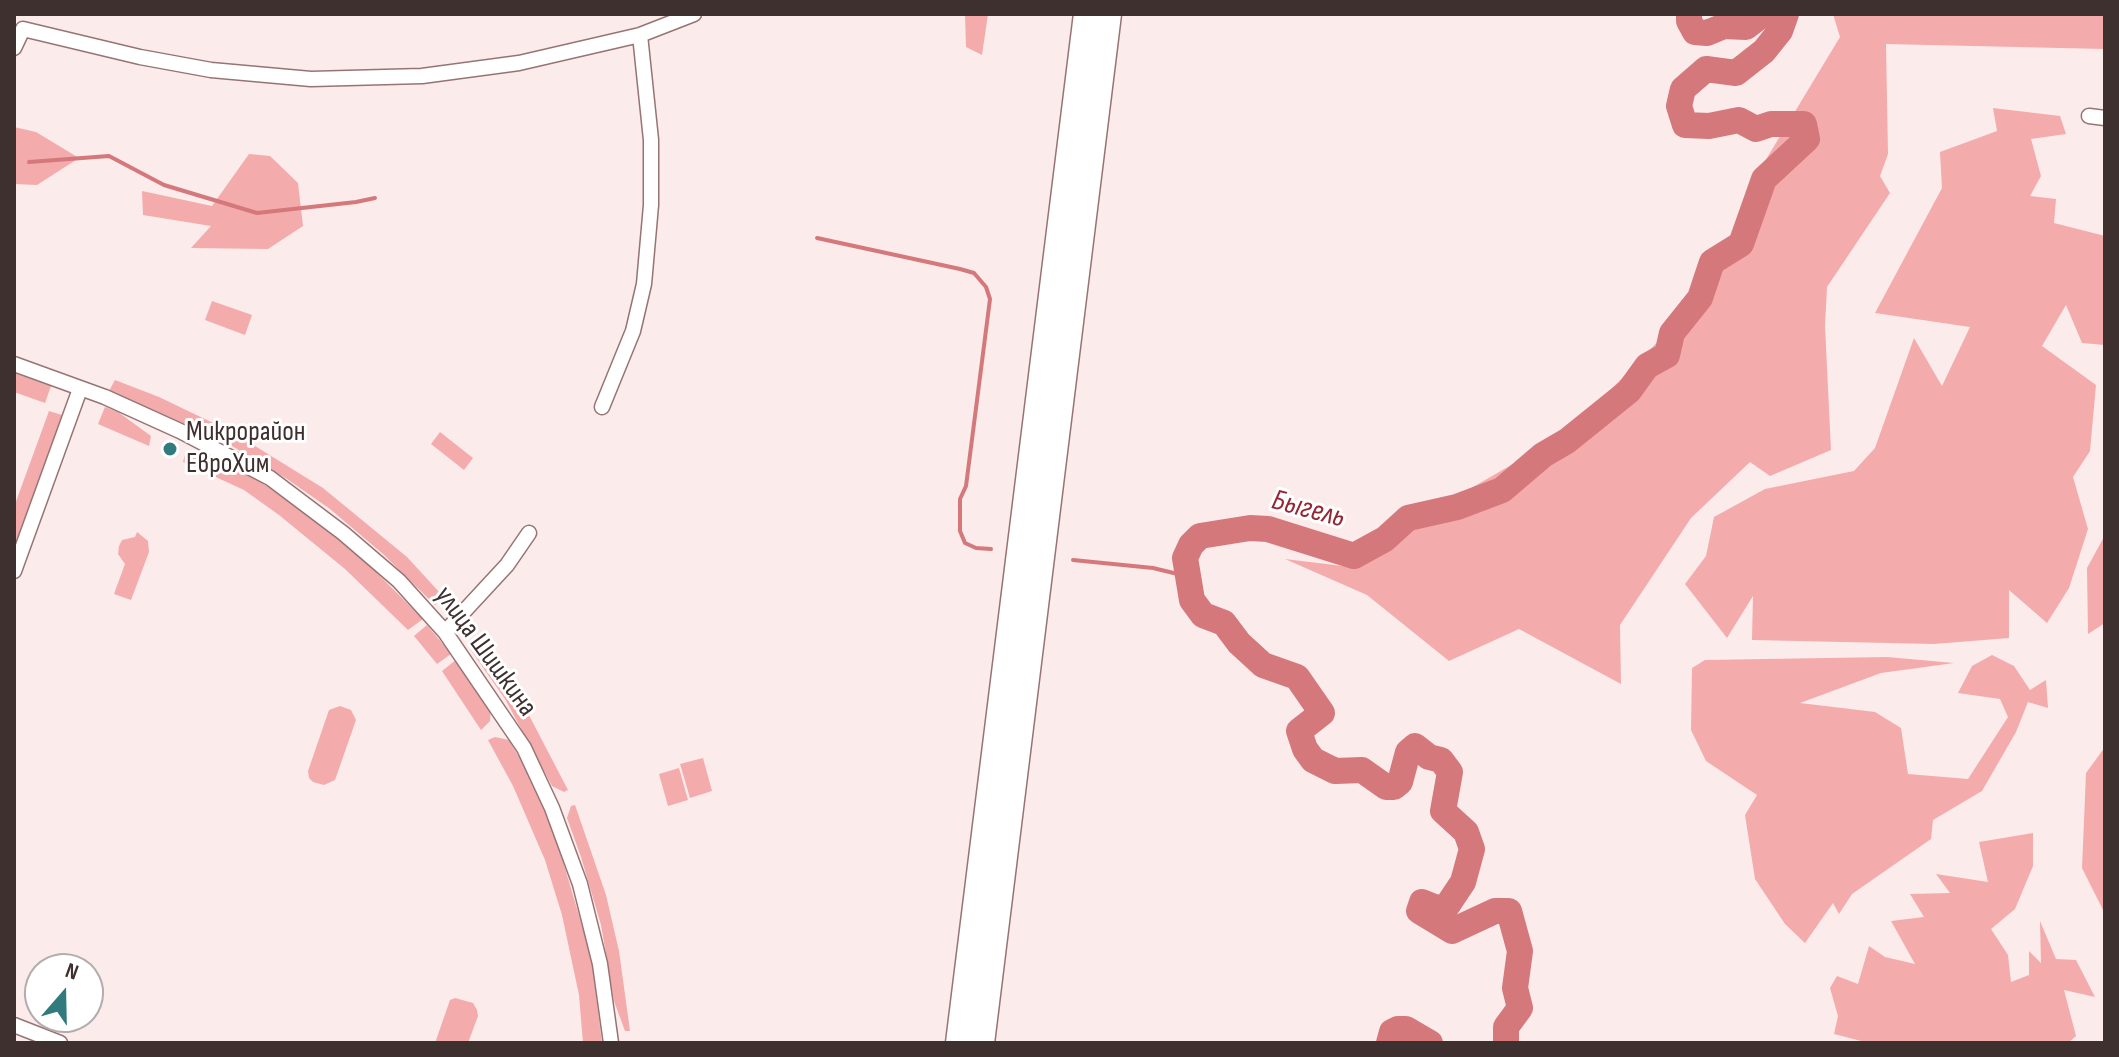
<!DOCTYPE html>
<html>
<head>
<meta charset="utf-8">
<style>
  body { margin:0 }
  #map { position:relative; width:2119px; height:1057px; overflow:hidden; background:#fcebeb; font-family:"Sofia Sans Condensed",sans-serif }
  canvas { display:block }
  .frame { position:absolute; inset:0; border:16px solid #3f3030; pointer-events:none }
  .north { position:absolute; left:24px; top:953px; width:80px; height:80px; box-sizing:border-box; background:#fff; border:2px solid #b2acac; border-radius:50%; rotate:20deg; font-size:22px; font-weight:700; line-height:32px; text-align:center; color:#3f3030 }
  .north::after { content:''; display:block; margin:auto; width:28px; height:36px; background:#317b7e; clip-path:polygon(50% 0,100% 100%,50% 72%,0 100%) }
</style>
</head>
<body>
<div id="map">
<canvas width="2119" height="1057"></canvas>
<div class="frame"></div>
<div class="north">N</div>
</div>
<script>
const context = document.querySelector('canvas').getContext('2d');
context.lineJoin = 'round';
function paint(path, color) {
  context.fillStyle = color;
  context.fill(path, 'evenodd');
}
function toPath(rows) {
  const path = new Path2D();
  for (const r of rows) {
    path.moveTo(r[0], r[1]);
    for (let i = 2; i < r.length; i += 2) path.lineTo(r[i], r[i + 1]);
  }
  return path;
}
function trace(path, color, width, dash) {
  context.strokeStyle = color;
  context.lineWidth = width;
  context.lineCap = dash ? 'butt' : 'round';
  context.setLineDash(dash || []);
  context.stroke(path);
}
function label(font, color, halo, rows, align = 'center') {
  context.font = font + ' "Sofia Sans Condensed",sans-serif';
  context.lineWidth = 6;
  context.setLineDash([]);
  context.textBaseline = 'middle';
  context.strokeStyle = halo;
  context.fillStyle = color;
  for (const [text, x, y, turn = 0] of rows) {
    context.save();
    context.translate(x, y);
    context.rotate((+turn || 0) * Math.PI / 180);
    context.textAlign = isNaN(turn) ? turn : align;
    if (halo) context.strokeText(text, 0, 0);
    context.fillText(text, 0, 0);
    context.restore();
  }
}
paint(toPath([
  [965,14,988,14,982,55,966,47],
  [1833,14,2105,14,2105,49,1886,44,1888,154,1880,176,1890,193,1827,287,1825,326,1831,450,1770,476,1750,462,1691,518,1620,625,1621,684,1519,629,1449,661,1367,595,1285,559,1351,567,1402,528,1570,431,1683,316,1742,228,1759,171,1840,37],
  [1993,108,2060,116,2066,134,2031,139,2041,176,2030,196,2056,199,2054,223,2105,236,2105,345,2082,343,2066,305,2042,346,2096,385,2090,451,2073,477,2088,529,2069,588,2047,623,2009,590,2009,638,1934,644,1752,640,1753,596,1727,638,1685,584,1706,556,1714,517,1765,489,1854,471,1875,448,1914,338,1942,386,1970,327,1875,313,1942,188,1940,152,1997,131],
  [14,127,36,132,79,158,37,185,14,184],
  [249,154,270,156,298,183,303,226,268,249,191,248,211,226,143,215,142,191,212,206],
  [212,301,252,315,245,335,205,320],
  [14,373,51,386,45,403,14,392],
  [115,380,159,397,234,433,323,488,407,557,441,594,441,601,435,605,383,554,330,509,287,479,222,440,109,391],
  [105,407,118,412,151,436,149,446,98,424],
  [49,411,62,415,14,548,14,507],
  [440,432,473,458,464,470,431,444],
  [186,451,230,463,300,507,370,566,423,619,408,630,345,569,279,515,244,490,183,462],
  [137,532,148,541,149,552,131,600,114,594,125,564,118,554,119,546,122,540,135,537],
  [2105,535,2105,623,2088,634,2087,568],
  [427,625,451,654,437,664,414,636],
  [480,641,520,698,568,790,564,792,552,786,505,699,470,649],
  [1992,655,2014,666,2030,690,2046,680,2048,708,2028,702,2016,732,1982,791,1933,820,1931,839,1852,894,1839,914,1833,903,1805,943,1785,924,1755,879,1745,815,1757,795,1706,761,1691,730,1692,668,1705,660,1887,657,1954,663,1881,673,1800,703,1875,712,1901,728,1908,774,1968,779,2008,717,2000,699,1958,693,1972,666],
  [457,659,491,707,490,721,481,730,442,671],
  [340,706,351,710,356,720,335,780,324,785,313,782,309,778,308,771,329,710],
  [495,737,509,740,526,769,556,838,591,956,602,1043,583,1043,579,995,562,915,545,860,513,786,488,740],
  [2105,747,2105,914,2082,868,2086,773],
  [703,758,712,791,690,798,680,764],
  [679,768,688,800,668,806,659,774],
  [575,805,606,895,619,951,630,1031,625,1031,614,1001,601,925,581,857,567,818,571,806],
  [2033,833,2033,866,2015,909,1991,929,2008,955,2011,982,2029,975,2029,951,2041,963,2040,921,2056,959,2076,960,2095,997,2064,990,2076,1036,2068,1043,1869,1043,1834,1034,1838,1016,1830,988,1837,976,1858,984,1869,946,1885,957,1915,964,1891,921,1924,917,1910,894,1950,893,1936,874,1988,882,1979,842],
  [455,998,473,1003,477,1010,478,1016,468,1043,435,1043,450,1000]
]), '#f4abac');
trace(toPath([
  [29,162,109,156,164,185,257,213,356,202,375,198],
  [817,238,960,269,974,273,986,287,990,299,966,486,960,499,960,531,965,543,976,548,991,549],
  [1073,560,1153,568,1186,576]
]), '#d4787c', 4);
trace(toPath([
  [1689,14,1689,21,1695,32,1707,33,1724,26,1746,27,1763,14],
  [1389,1043,1392,1032,1398,1029,1406,1029,1430,1043],
  [1506,1043,1506,1027,1520,1008,1515,988,1520,951,1509,911,1495,911,1452,931,1419,911,1422,902,1437,908,1447,906,1463,882,1472,849,1466,832,1443,811,1450,772,1441,760,1429,757,1415,746,1408,752,1400,782,1394,787,1386,787,1362,770,1335,771,1313,760,1305,749,1299,731,1322,713,1297,677,1263,665,1239,643,1224,623,1203,615,1192,600,1185,558,1191,545,1200,536,1250,528,1268,529,1354,556,1385,539,1408,518,1457,507,1502,490,1543,455,1567,441,1629,391,1647,366,1667,355,1672,333,1700,298,1712,262,1741,244,1764,179,1807,139,1804,124,1771,124,1756,129,1739,120,1709,126,1685,125,1679,106,1683,89,1706,69,1736,73,1764,51,1780,31,1786,14]
]), '#d4787c', 26);
const minor = toPath([
  [14,48,23,29,140,57,211,70,311,79,422,76,519,63,640,35,694,14],
  [2089,116,2105,118],
  [14,364,105,397,180,431,270,478,343,533,399,581,445,632,524,748,552,808,580,884,600,964,611,1043],
  [602,407,633,331,644,284,651,205,651,140,640,35],
  [14,571,80,389],
  [445,632,507,565,529,533],
  [14,1025,60,1043]
]);
const trunk = toPath([
  [958,1043,1086,14],
  [982,1043,1109,14]
]);
trace(minor, '#977474', 17);
trace(trunk, '#977474', 27);
trace(minor, '#fff', 14);
trace(trunk, '#fff', 24);
for (const [x, y, r, color] of [
  [170,449,8,"#317b7e"]
]) {
  const dot = new Path2D();
  dot.arc(x, y, r, 0, 2 * Math.PI);
  context.fillStyle = color;
  context.fill(dot);
  trace(dot, '#fff', 3);
}
label('28px', '#3f3030', '#fff', [
  ["Микрорайон",186,433],
  ["ЕвроХим",186,465]
], 'left');
label('28px', '#3f3030', '#fff', [
  ["улица Шишкина",485,652,54]
]);
label('italic 30px', '#942735', '#fff', [
  ["Быгель",1308,510,15]
]);
</script>
</body>
</html>
